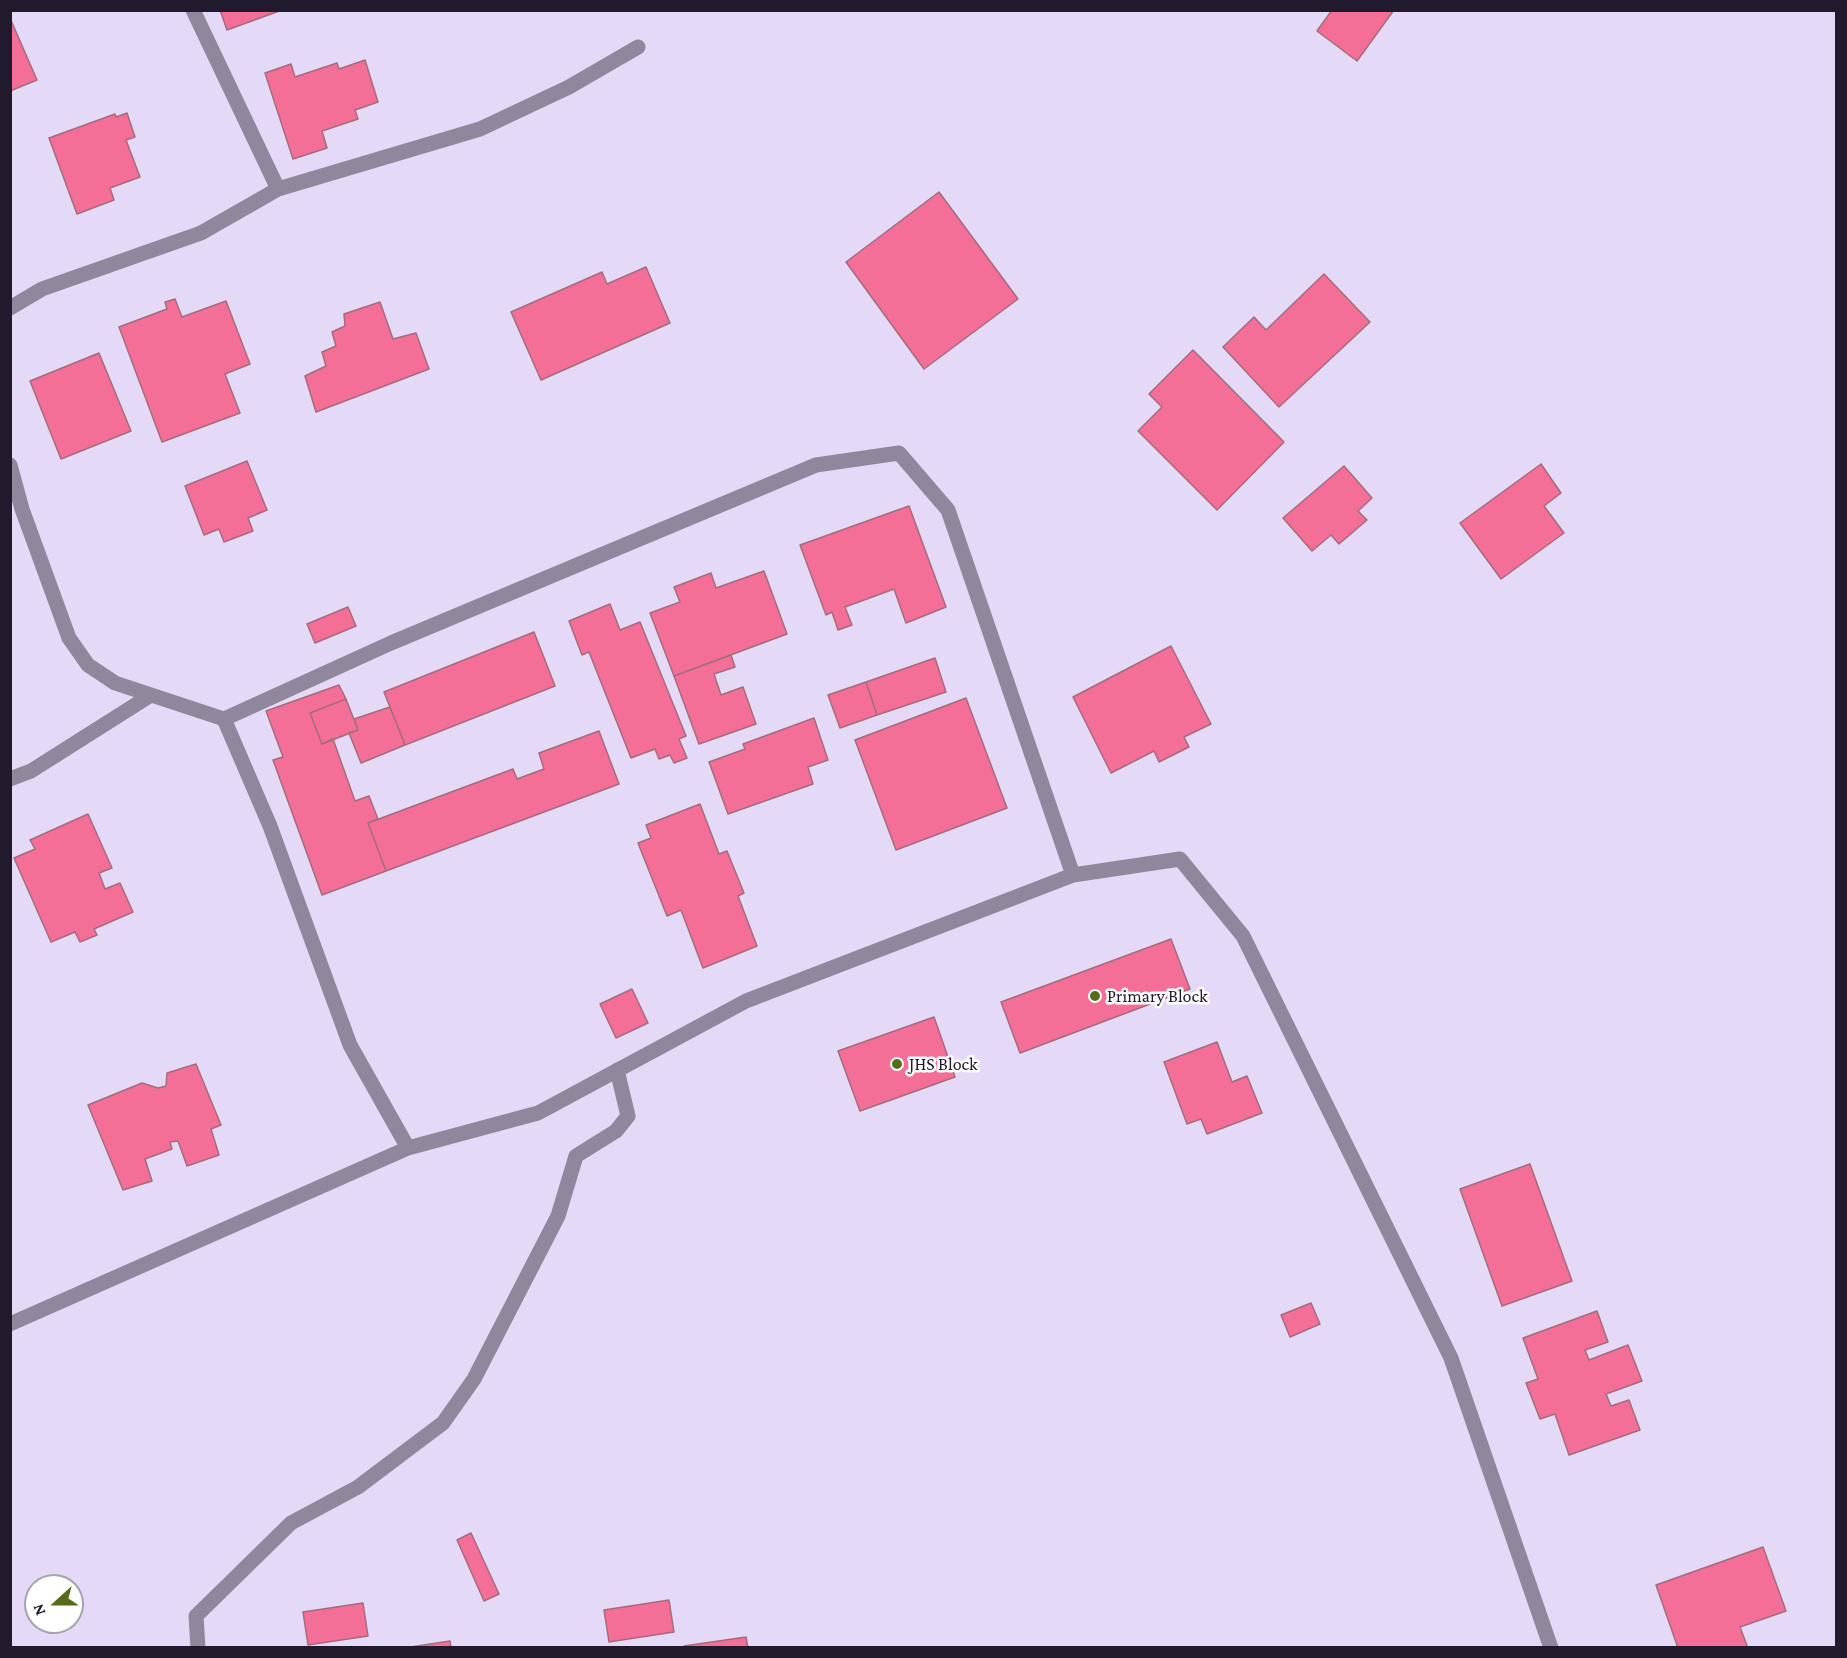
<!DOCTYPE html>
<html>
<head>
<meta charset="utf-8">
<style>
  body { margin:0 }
  #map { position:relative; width:1847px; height:1658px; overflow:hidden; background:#e5d9f8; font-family:"Crimson Pro",serif }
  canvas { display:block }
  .frame { position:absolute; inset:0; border:12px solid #21192c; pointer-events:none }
  .north { position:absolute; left:24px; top:1574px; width:60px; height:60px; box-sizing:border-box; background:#fff; border:2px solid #a6a3ab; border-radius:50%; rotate:249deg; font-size:16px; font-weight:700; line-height:24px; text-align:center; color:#21192c }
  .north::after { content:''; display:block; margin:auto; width:21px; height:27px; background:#576c1b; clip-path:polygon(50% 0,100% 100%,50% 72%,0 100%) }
</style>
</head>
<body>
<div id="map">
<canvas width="1847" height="1658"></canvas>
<div class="frame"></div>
<div class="north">N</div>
</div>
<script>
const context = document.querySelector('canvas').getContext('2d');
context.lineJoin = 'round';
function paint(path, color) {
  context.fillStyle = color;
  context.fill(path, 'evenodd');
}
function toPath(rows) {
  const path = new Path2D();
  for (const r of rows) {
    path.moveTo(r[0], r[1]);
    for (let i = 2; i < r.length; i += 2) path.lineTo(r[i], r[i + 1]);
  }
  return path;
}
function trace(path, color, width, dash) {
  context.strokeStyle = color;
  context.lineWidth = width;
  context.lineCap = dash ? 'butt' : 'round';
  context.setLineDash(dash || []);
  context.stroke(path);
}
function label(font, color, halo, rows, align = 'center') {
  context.font = font + ' "Crimson Pro",serif';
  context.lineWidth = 5;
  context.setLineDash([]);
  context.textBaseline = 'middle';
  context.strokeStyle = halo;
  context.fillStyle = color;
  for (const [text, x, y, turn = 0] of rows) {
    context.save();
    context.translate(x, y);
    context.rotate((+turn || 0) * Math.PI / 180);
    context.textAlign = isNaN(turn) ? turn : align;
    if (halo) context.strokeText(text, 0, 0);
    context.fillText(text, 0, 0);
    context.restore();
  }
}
const building = toPath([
  [220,10,282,10,227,30,220,10],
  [1332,10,1394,10,1357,61,1317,31,1332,10],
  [10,18,37,80,10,91,10,18],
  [365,60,378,102,355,110,358,119,322,131,327,148,293,159,265,73,291,64,295,77,337,63,339,69,365,60],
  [127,113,135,137,126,140,140,177,110,188,114,200,77,214,49,138,115,114,116,117,127,113],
  [939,192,1018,299,924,369,846,262,939,192],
  [646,267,670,323,541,380,511,312,602,272,607,284,646,267],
  [1324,274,1370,322,1279,407,1223,347,1254,317,1266,330,1324,274],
  [175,299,182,317,226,301,250,364,225,374,240,413,162,442,119,327,167,309,165,302,175,299],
  [380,302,393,339,416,333,429,369,316,412,305,376,326,366,322,352,336,346,332,332,345,326,344,314,380,302],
  [1193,350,1284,442,1217,510,1138,431,1162,407,1149,394,1193,350],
  [99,353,131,431,61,459,30,381,99,353],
  [247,461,267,510,248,518,253,531,224,542,219,529,204,535,185,486,247,461],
  [1541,464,1561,493,1544,506,1564,533,1501,579,1460,523,1541,464],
  [1344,466,1372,498,1358,511,1367,520,1339,544,1331,535,1312,551,1283,518,1344,466],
  [909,506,946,607,906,623,894,589,845,607,852,625,838,630,832,612,826,615,800,545,909,506],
  [764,571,787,634,674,676,650,613,680,602,674,587,711,573,716,588,764,571],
  [610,604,620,630,640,622,686,736,679,739,687,758,674,763,670,755,659,759,655,749,631,758,589,652,582,655,569,621,610,604],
  [348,607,356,626,315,643,307,624,348,607],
  [534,632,555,686,405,745,384,692,534,632],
  [1171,646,1211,724,1184,737,1189,747,1159,762,1154,751,1111,773,1073,697,1171,646],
  [731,655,735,667,714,674,721,695,743,687,756,724,699,744,674,676,731,655],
  [935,658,946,692,877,715,866,682,935,658],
  [866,682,877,715,840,728,828,695,866,682],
  [339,685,346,699,310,713,322,744,333,739,355,801,369,796,378,819,368,823,386,871,322,895,273,760,283,757,266,711,339,685],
  [966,698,1007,808,896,850,855,740,966,698],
  [346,699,358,730,322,744,310,713,346,699],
  [390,707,405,745,361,763,349,733,358,730,354,719,390,707],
  [814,718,828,760,808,767,813,784,728,814,709,762,745,749,743,744,814,718],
  [599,731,619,784,386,871,368,823,513,769,517,779,544,769,539,753,599,731],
  [700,804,719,854,727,851,744,893,738,896,757,946,703,968,681,910,667,916,638,843,651,838,646,825,700,804],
  [88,814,112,868,99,873,105,889,120,883,133,912,94,929,97,935,80,942,75,932,51,942,14,858,35,849,30,840,88,814],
  [1171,939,1190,989,1020,1053,1001,1002,1171,939],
  [632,989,648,1023,616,1038,600,1004,632,989],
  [934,1017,955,1077,860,1111,838,1051,934,1017],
  [1217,1042,1232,1082,1247,1076,1262,1113,1207,1134,1201,1119,1187,1124,1164,1062,1217,1042],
  [196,1064,221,1125,211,1129,219,1155,187,1166,178,1141,170,1142,172,1149,145,1159,152,1181,123,1190,88,1105,142,1083,158,1088,166,1086,167,1073,196,1064],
  [1530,1164,1572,1281,1502,1306,1460,1189,1530,1164],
  [1311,1303,1320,1324,1290,1337,1281,1315,1311,1303],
  [1597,1311,1608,1342,1585,1350,1589,1360,1628,1345,1642,1381,1606,1394,1611,1406,1629,1400,1640,1430,1569,1455,1555,1414,1540,1419,1526,1383,1538,1379,1523,1338,1597,1311],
  [471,1533,499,1594,484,1601,457,1540,471,1533],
  [1763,1547,1786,1611,1740,1627,1748,1648,1678,1648,1656,1585,1763,1547],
  [669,1600,674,1632,609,1642,604,1610,669,1600],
  [363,1603,368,1636,308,1645,303,1612,363,1603],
  [746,1637,748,1648,684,1648,684,1646,746,1637],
  [450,1641,451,1648,404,1648,450,1641]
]);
paint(building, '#f36f97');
trace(building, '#a46c7a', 1.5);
trace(toPath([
  [278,189,480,129,569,87,638,47],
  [10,308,42,289,201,233,278,189,193,10],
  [10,465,22,509,69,638,88,665,115,683,224,719,270,826,350,1045,408,1148,538,1113,746,1001,1073,875,1180,859,1243,936,1451,1358,1551,1648],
  [224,719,391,643,816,465,899,453,948,510,1073,875],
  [10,779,31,771,151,695],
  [10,1324,408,1148],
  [198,1648,196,1616,291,1523,358,1487,443,1423,474,1379,558,1216,576,1156,616,1131,628,1116,617,1070]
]), '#90879d', 15);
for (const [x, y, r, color] of [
  [1095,996,6,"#576c1b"],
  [897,1064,6,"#576c1b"]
]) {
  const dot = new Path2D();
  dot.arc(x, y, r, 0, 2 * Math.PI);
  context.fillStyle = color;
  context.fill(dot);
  trace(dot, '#fff', 2);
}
label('18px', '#21192c', '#fff', [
  ["Primary Block",1107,996],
  ["JHS Block",909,1064]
], 'left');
</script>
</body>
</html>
